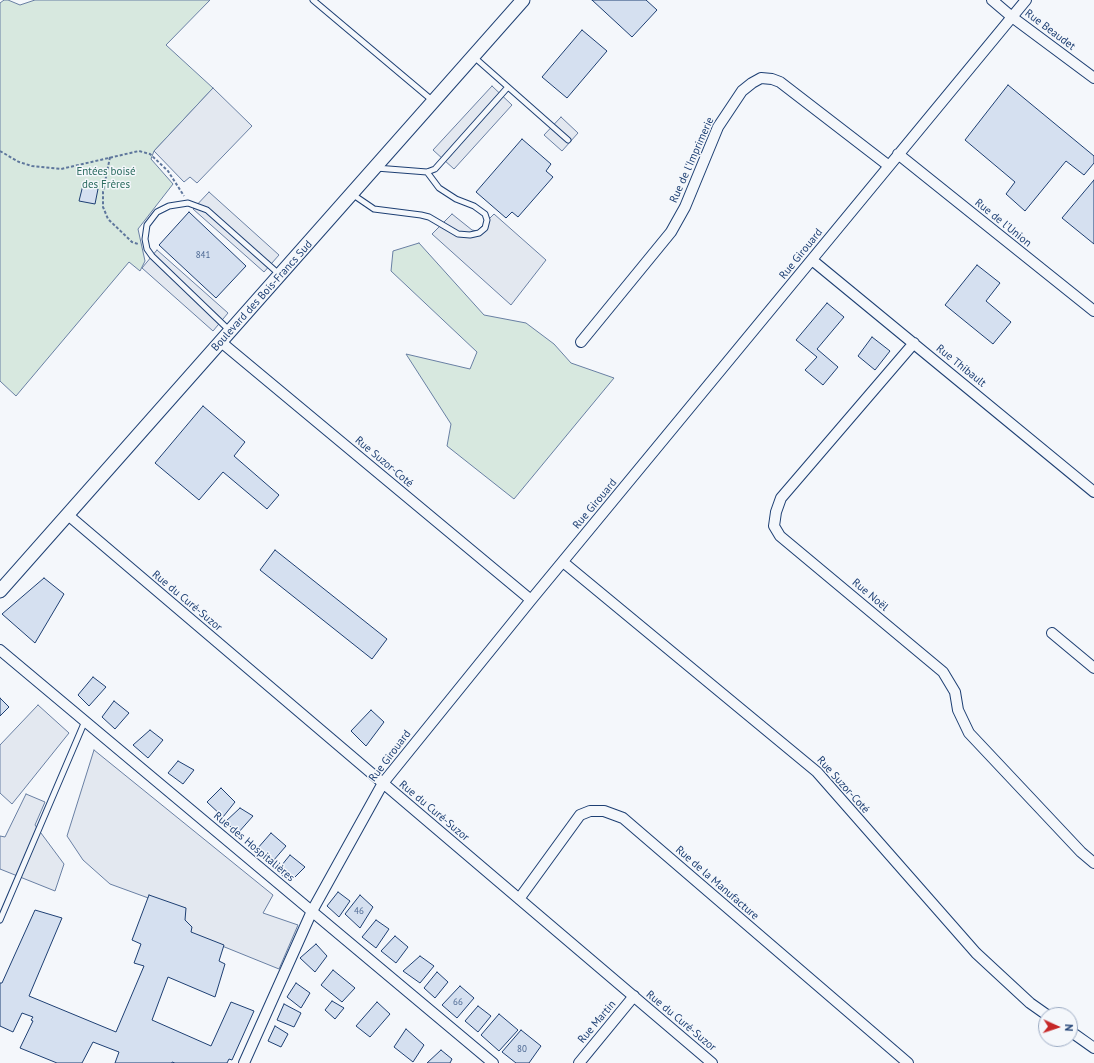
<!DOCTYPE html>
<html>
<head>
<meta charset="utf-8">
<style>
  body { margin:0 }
  #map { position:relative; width:1094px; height:1063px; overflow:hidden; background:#f4f7fb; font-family:"PT Sans",sans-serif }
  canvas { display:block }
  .north { position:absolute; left:1038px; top:1007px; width:40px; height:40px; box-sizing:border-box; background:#f4f7fb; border:1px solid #9eadc5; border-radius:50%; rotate:93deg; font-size:11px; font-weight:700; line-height:16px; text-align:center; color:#1d3f73 }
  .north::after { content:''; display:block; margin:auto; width:14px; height:18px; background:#c62828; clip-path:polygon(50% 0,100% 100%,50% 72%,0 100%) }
</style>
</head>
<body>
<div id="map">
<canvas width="1094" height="1063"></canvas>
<div class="north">N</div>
</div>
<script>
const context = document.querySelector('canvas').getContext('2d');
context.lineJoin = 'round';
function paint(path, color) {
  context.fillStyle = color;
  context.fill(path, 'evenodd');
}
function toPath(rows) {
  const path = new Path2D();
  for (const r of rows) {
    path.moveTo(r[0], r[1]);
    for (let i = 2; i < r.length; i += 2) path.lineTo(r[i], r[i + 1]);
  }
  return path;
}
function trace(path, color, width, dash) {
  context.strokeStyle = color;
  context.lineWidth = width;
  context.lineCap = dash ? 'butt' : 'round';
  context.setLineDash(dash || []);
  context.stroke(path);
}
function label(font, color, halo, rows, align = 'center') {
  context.font = font + ' "PT Sans",sans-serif';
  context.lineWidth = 3;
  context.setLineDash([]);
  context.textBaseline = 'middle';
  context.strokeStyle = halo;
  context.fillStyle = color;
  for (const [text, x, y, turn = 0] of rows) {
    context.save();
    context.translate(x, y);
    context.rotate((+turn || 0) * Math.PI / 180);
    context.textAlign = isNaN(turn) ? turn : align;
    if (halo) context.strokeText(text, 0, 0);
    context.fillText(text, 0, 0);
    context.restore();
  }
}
const green = toPath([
  [4,0,8,0,20,5,35,0,210,0,166,45,213,88,154,151,151,159,173,184,138,229,145,261,140,271,129,262,16,396,0,381,0,3,4,0],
  [419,243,484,315,526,323,554,344,571,363,614,378,514,499,447,446,451,424,406,354,470,369,477,352,391,271,393,251,419,243]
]);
paint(green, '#d7e8df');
trace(green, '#687fa3', 1);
const parking = toPath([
  [492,86,512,105,454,169,433,150,492,86],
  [213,88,252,126,197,183,190,177,184,182,154,151,213,88],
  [561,117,578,133,562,151,544,135,561,117],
  [209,192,279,255,264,272,193,209,209,192],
  [452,214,472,230,477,231,494,214,546,260,511,305,432,234,452,214],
  [157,250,228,313,213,331,142,268,157,250],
  [38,705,69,733,12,804,0,793,0,745,38,705],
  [94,750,273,895,263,913,298,925,279,969,190,933,184,925,184,911,110,884,83,860,67,836,94,750],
  [26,794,45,802,35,825,64,864,55,891,0,869,0,836,5,837,26,794]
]);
paint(parking, '#e3e8f0');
trace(parking, '#687fa3', 1);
const building = toPath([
  [592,0,646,0,657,10,632,37,592,0],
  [582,30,607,51,567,98,542,77,582,30],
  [1008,85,1094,156,1094,163,1084,175,1066,161,1025,211,1006,194,1015,182,965,140,1008,85],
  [522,139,551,164,546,171,553,177,518,217,512,212,506,218,476,192,522,139],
  [1094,180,1094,244,1062,218,1094,180],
  [83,185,98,189,95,204,79,201,83,185],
  [189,212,246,266,216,298,159,245,189,212],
  [977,265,1000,283,986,301,1011,322,993,344,945,305,977,265],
  [827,303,844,317,817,349,838,367,823,385,805,370,817,357,796,340,827,303],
  [872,337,890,351,875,370,858,356,872,337],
  [203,406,245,442,234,456,279,495,267,509,223,472,199,500,155,463,203,406],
  [275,550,387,639,372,659,260,570,275,550],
  [44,578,64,594,35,643,2,614,44,578],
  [93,677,106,687,89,706,78,695,93,677],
  [0,698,9,707,0,716,0,698],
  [114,701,129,713,115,729,102,717,114,701],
  [371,710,384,722,366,746,351,731,371,710],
  [150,730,163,740,148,758,133,745,150,730],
  [178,761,194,770,183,784,168,773,178,761],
  [221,788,235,802,223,817,207,802,221,788],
  [240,808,253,816,238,833,225,822,240,808],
  [271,833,286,846,273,861,257,849,271,833],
  [290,855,305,867,290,882,277,871,290,855],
  [338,892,350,901,339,917,327,906,338,892],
  [149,895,186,908,185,920,192,927,191,932,224,945,219,961,225,964,215,997,168,977,152,1020,211,1046,231,1002,254,1011,232,1060,229,1059,227,1063,175,1063,172,1062,172,1063,115,1063,119,1052,93,1042,82,1063,57,1063,20,1048,33,1021,31,1020,33,1017,22,1013,13,1032,0,1026,0,983,2,983,35,910,62,918,29,996,116,1032,144,966,134,963,141,944,132,940,149,895],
  [360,895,373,907,360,928,345,914,360,895],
  [376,920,389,929,376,948,362,937,376,920],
  [395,936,408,947,396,963,381,951,395,936],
  [316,944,327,956,315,972,300,958,316,944],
  [420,956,434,966,420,983,403,971,420,956],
  [333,970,355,988,342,1002,321,985,333,970],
  [437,972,448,982,435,998,424,988,437,972],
  [296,983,310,993,301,1008,287,997,296,983],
  [460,986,474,998,457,1018,442,1005,460,986],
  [332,1001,344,1008,335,1019,325,1010,332,1001],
  [377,1002,390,1014,370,1037,356,1026,377,1002],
  [284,1004,301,1013,294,1027,277,1020,284,1004],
  [478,1006,491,1016,478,1032,465,1021,478,1006],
  [499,1014,518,1030,499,1051,481,1035,499,1014],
  [275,1026,288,1034,281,1047,268,1041,275,1026],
  [406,1029,424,1045,413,1062,394,1047,406,1029],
  [521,1030,541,1046,529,1063,516,1063,502,1052,521,1030],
  [441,1050,452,1059,450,1063,427,1063,441,1050]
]);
paint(building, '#d5e0f0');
trace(building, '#1d3f73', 1);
const service = toPath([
  [313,0,433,101],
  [474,57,568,140],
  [376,168,427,172,435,169,508,87],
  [352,194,374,209,421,215,429,217,458,234,470,235,479,233,485,228,487,220,485,214,474,206,456,199,439,188,427,172],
  [230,331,152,256,147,249,145,239,147,225,157,212,169,206,188,203,207,210,279,274],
  [0,920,85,721]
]);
const minor = toPath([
  [992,0,1012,17,1094,78],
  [898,154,1094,311],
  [812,260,1094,492],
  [221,342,531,600],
  [581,342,671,232,685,207,718,127,742,91,752,83,761,78,772,79,780,82,889,166],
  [914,343,781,498,776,512,774,526,780,536,943,672,955,692,958,710,969,733,1081,852,1094,863],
  [68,515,712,1063],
  [563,562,817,772,976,953,1030,1003,1047,1015],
  [1052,633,1094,668],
  [0,650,493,1063],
  [519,899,580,815,590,811,604,811,623,818,908,1063],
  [1070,1031,1094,1048],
  [244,1063,312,911,383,783,531,600,1026,0],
  [579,1063,634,996]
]);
const tertiary = toPath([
  [0,591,523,0]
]);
trace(service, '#1d3f73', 7);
trace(minor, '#1d3f73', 12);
trace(tertiary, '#1d3f73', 15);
trace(toPath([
  [0,151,19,162,32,166,61,169,139,151,150,154,168,171,184,196],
  [110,157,103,192,103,207,108,219,132,242,138,244]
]), '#5e769c', 2, [3, 2]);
trace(service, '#f4f7fb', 5);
trace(minor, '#f4f7fb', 10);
trace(tertiary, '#f4f7fb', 13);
label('9px', '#4b6792', null, [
  ["841",203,255],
  ["46",359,911],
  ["66",458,1002],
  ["80",522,1049]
]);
label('11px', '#1d3f73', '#f4f7fb', [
  ["Rue Beaudet",1050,30,37],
  ["Rue de l'Imprimerie",692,160,-66],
  ["Rue de l'Union",1003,223,39],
  ["Rue Girouard",801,254,-51],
  ["Boulevard des Bois-Francs Sud",262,296,-48],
  ["Rue Thibault",961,366,39],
  ["Rue Suzor-Coté",384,462,40],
  ["Rue Girouard",595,504,-50],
  ["Rue Noël",870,595,40],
  ["Rue du Curé-Suzor",187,601,40],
  ["Rue Girouard",390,756,-53],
  ["Rue Suzor-Coté",843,785,48],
  ["Rue du Curé-Suzor",434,811,40],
  ["Rue des Hospitalières",254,847,40],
  ["Rue de la Manufacture",717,883,41],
  ["Rue du Curé-Suzor",681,1021,40],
  ["Rue Martin",597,1022,-50]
]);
label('11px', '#2c6c60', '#f4f7fb', [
  ["Entées boisé",106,172],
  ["des Frères",106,185]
]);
</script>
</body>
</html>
